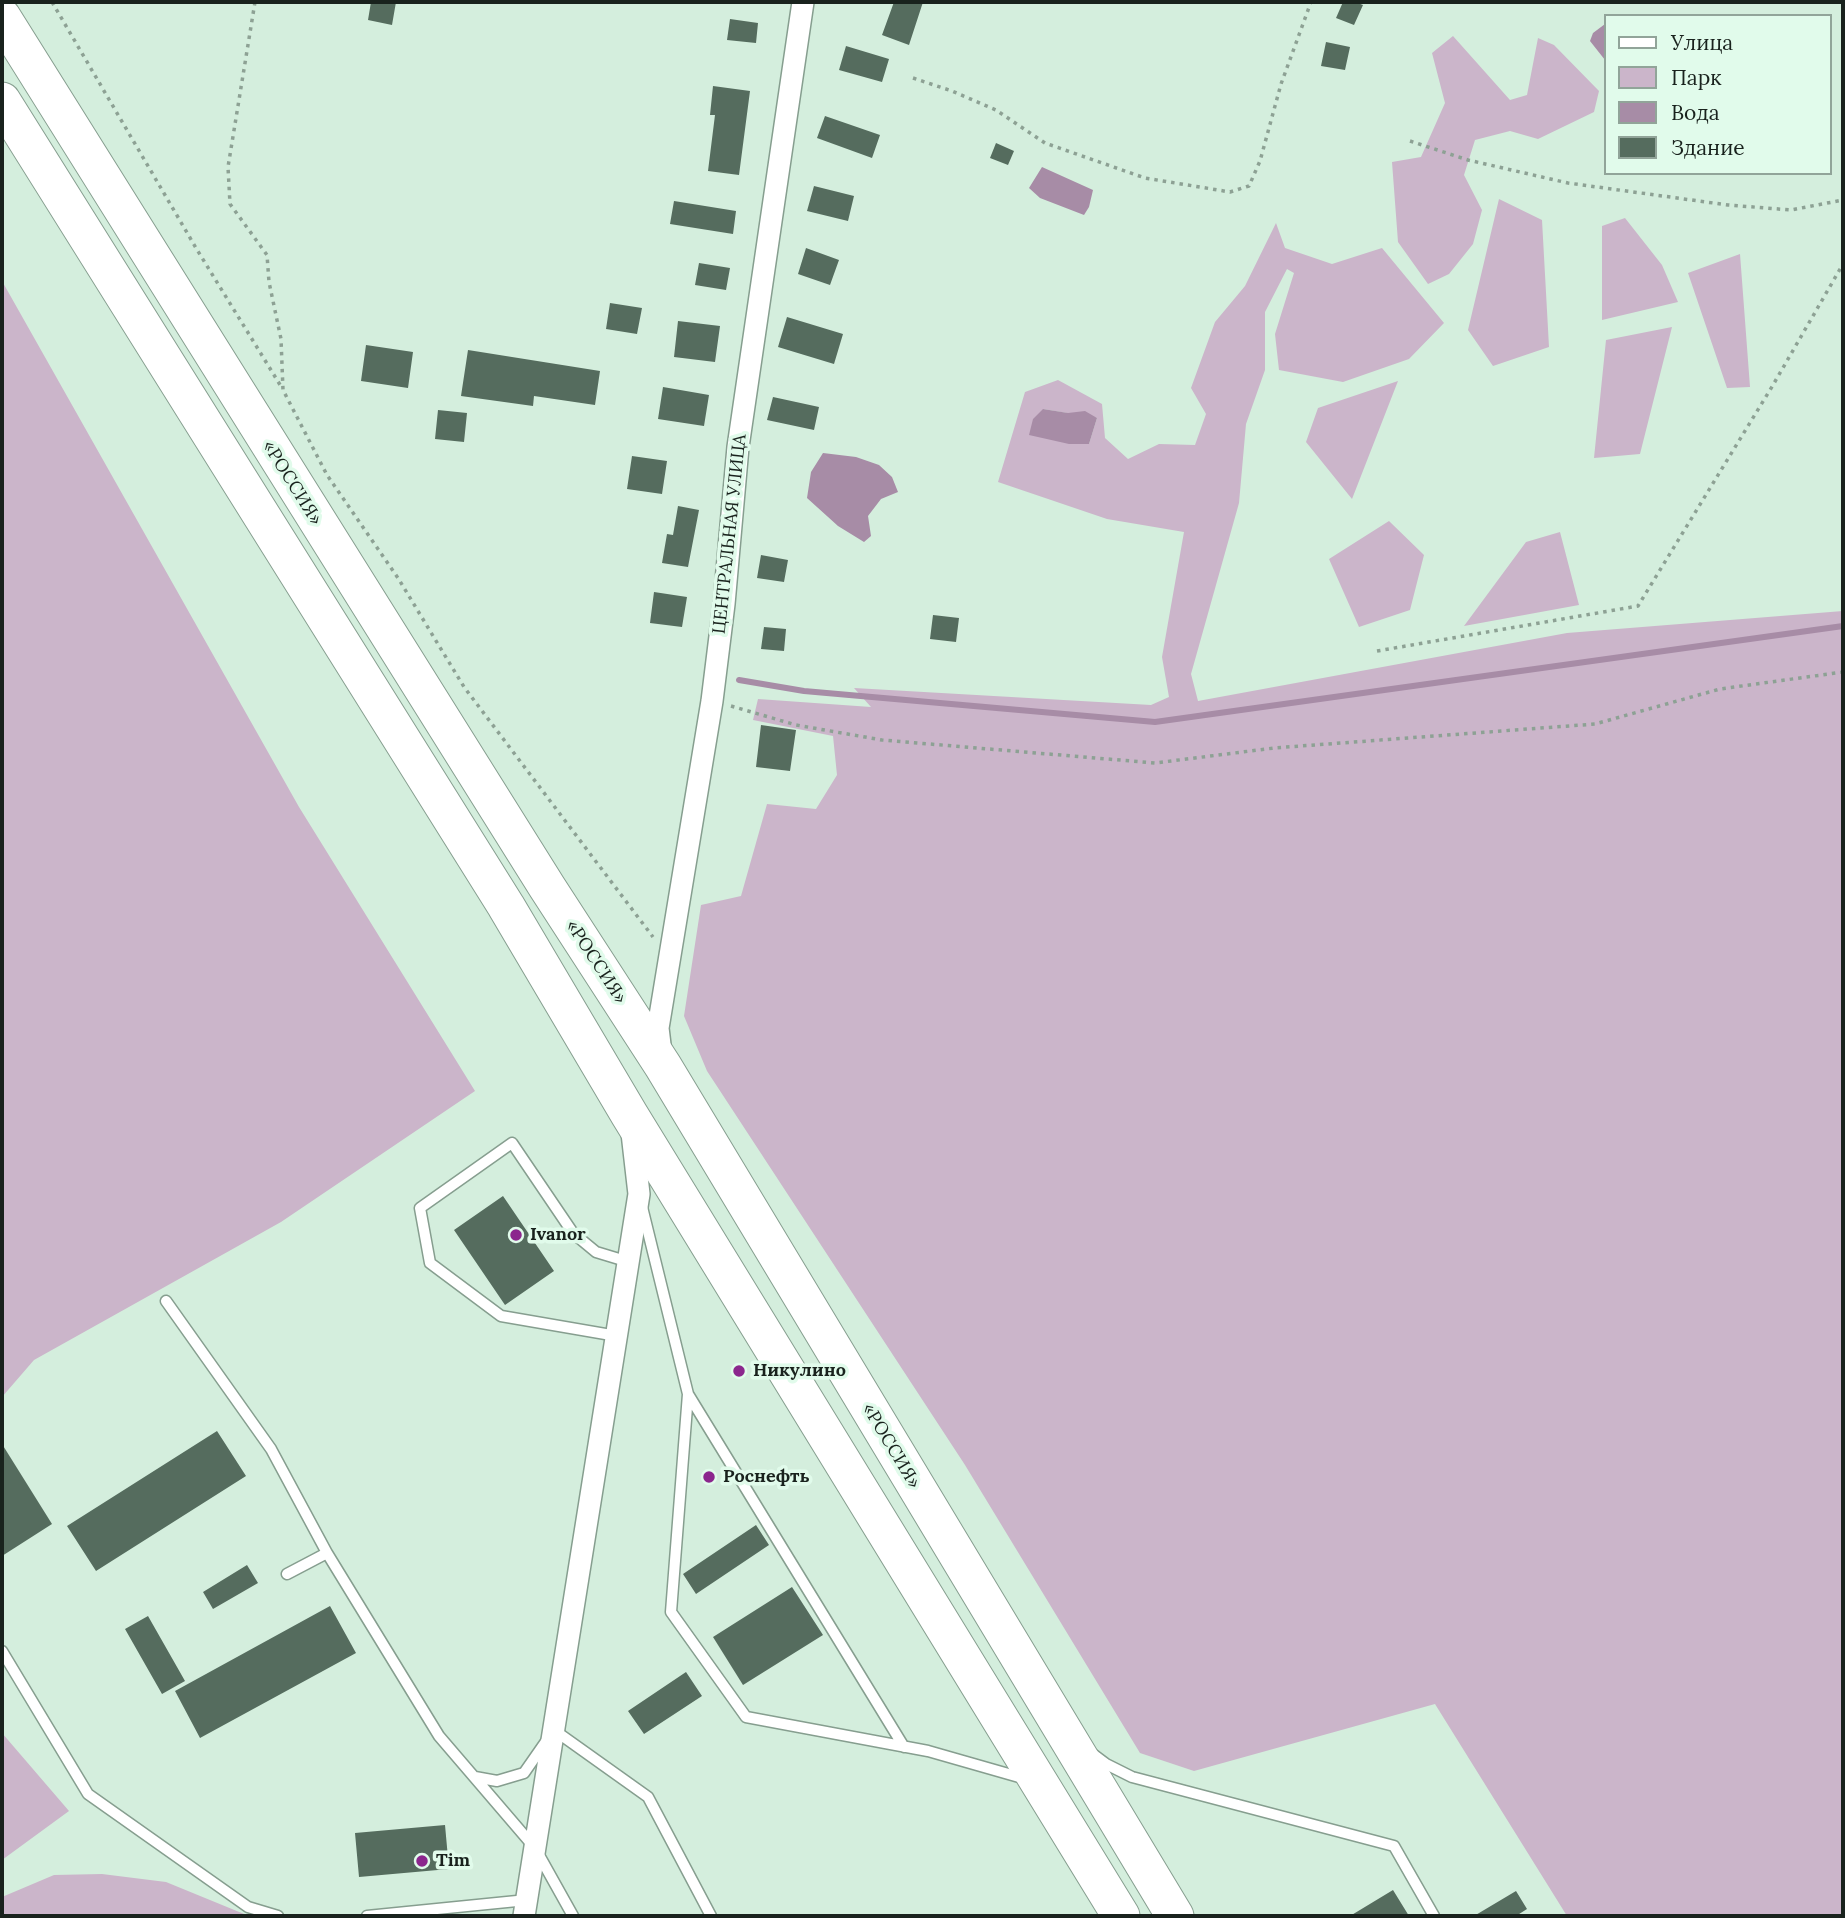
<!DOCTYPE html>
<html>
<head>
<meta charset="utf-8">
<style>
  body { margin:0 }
  #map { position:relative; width:1845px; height:1918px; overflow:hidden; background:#d4eedd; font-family:Lora,serif }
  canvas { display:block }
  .frame { position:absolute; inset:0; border:4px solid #19221d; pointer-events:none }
  .legend { position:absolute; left:1604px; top:14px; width:228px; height:161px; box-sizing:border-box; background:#e1fbeb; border:2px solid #91a499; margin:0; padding:9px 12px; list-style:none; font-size:21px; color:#19221d }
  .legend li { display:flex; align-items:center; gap:14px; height:35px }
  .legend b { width:35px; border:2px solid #91a499 }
</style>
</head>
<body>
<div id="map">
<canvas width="1845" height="1918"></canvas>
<div class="frame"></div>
<ul class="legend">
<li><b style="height:9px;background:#fff"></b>Улица</li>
<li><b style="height:19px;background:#cbb5ca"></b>Парк</li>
<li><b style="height:19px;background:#a78ca6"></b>Вода</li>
<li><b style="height:19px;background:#556c5e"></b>Здание</li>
</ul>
</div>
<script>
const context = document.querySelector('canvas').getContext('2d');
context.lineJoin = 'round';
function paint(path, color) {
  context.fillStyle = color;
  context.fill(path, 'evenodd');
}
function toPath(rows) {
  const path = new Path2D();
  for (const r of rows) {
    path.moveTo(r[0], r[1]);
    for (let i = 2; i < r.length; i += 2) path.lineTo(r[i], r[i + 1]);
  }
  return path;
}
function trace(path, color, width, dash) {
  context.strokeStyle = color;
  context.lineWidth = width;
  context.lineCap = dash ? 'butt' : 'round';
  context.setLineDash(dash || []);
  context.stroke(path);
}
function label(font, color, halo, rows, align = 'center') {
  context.font = font + ' Lora,serif';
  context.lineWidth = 7;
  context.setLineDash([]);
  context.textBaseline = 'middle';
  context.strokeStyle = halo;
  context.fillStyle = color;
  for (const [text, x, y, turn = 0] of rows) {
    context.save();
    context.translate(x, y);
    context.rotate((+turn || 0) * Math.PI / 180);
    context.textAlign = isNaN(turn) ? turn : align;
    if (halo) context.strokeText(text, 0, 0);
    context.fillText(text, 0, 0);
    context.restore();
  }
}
paint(toPath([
  [1453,36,1510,100,1527,95,1538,38,1554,45,1599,91,1594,112,1538,139,1510,131,1475,140,1464,175,1482,210,1473,244,1449,274,1428,284,1398,242,1392,162,1421,157,1445,103,1432,53],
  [1499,199,1542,220,1549,347,1493,366,1468,330],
  [1625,218,1662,265,1678,302,1602,320,1602,226],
  [1276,223,1285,248,1332,264,1382,248,1444,323,1409,359,1343,382,1279,370,1275,334,1294,273,1287,269,1265,312,1265,370,1246,424,1239,503,1191,674,1198,701,1567,633,1843,611,1843,1916,1567,1916,1435,1704,1194,1771,1140,1753,965,1465,707,1071,684,1016,701,905,741,896,767,804,816,809,837,775,833,736,753,720,758,699,871,707,854,688,1151,705,1169,697,1162,657,1184,532,1107,519,998,482,1025,392,1058,380,1102,404,1105,438,1128,459,1159,444,1195,445,1206,414,1191,388,1215,322,1245,286],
  [1043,409,1097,418,1089,444],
  [1740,254,1750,387,1727,388,1688,273],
  [2,281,299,807,475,1091,281,1222,34,1360,2,1397],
  [1672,327,1640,454,1594,458,1606,340],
  [1398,381,1352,499,1306,442,1318,408],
  [1389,521,1424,555,1410,610,1359,627,1329,559],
  [1560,532,1579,605,1464,626,1526,542],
  [2,1733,69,1811,2,1860],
  [102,1874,166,1882,249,1916,2,1916,2,1897,54,1875]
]), '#cbb5ca');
paint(toPath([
  [1605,24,1605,60,1590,41,1593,33],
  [1042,167,1093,190,1089,207,1084,215,1040,198,1029,188],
  [1043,409,1068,413,1085,411,1097,418,1089,444,1069,444,1029,435,1033,419],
  [823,453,856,457,879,465,892,477,898,492,881,499,868,516,871,536,864,542,838,526,807,498,811,472]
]), '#a78ca6');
trace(toPath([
  [739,680,804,691,1155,722,1843,626]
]), '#a78ca6', 6);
paint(toPath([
  [371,2,396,2,392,25,368,20],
  [894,2,923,2,909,45,882,35],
  [1343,2,1355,2,1363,5,1354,25,1336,18],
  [730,19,758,23,756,43,727,40],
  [1326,42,1350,47,1345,70,1321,66],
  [846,46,889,59,882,82,839,70],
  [713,86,750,91,739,175,708,171,715,115,710,115],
  [825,116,880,135,872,158,817,138],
  [996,143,1014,151,1008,165,990,158],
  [814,186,854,196,848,221,807,211],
  [674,201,736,211,733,234,670,224],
  [806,248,839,260,830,285,798,274],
  [699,263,730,268,726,290,695,285],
  [610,303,642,308,637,334,606,329],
  [787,317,843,334,834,364,778,347],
  [678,321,720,326,715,362,674,357],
  [366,345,413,352,408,388,361,381],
  [468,350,600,371,595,405,534,396,533,406,461,396],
  [663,387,709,395,704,426,658,419],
  [773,397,819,407,814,430,767,420],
  [438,410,467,413,464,442,435,439],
  [632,456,667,461,662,494,627,489],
  [678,506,699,510,688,567,662,563,667,534,673,535],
  [761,555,788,560,784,582,757,578],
  [654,592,687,597,682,627,650,623],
  [933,615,959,618,956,642,930,639],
  [764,627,786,629,784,651,761,649],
  [761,725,796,730,790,771,756,767],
  [503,1196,554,1271,505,1305,454,1230],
  [217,1431,246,1476,96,1571,67,1526],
  [2,1444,52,1524,2,1556],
  [756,1525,769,1545,696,1594,683,1574],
  [247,1565,258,1583,213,1609,203,1592],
  [792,1587,823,1635,743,1685,713,1637],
  [330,1606,356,1653,200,1738,175,1691],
  [148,1616,185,1681,162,1694,125,1629],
  [686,1672,702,1696,644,1734,628,1711],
  [445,1825,449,1869,359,1877,355,1833],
  [1393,1890,1409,1916,1350,1916],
  [1516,1891,1527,1909,1516,1916,1474,1916]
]), '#556c5e');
const service = toPath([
  [642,1207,688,1394,671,1612,746,1717,928,1751,1026,1779],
  [166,1301,271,1449,327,1553],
  [617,1336,501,1316,430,1263,420,1208,512,1143,573,1233,596,1252,629,1262],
  [688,1394,904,1747],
  [287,1574,327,1553,439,1736,535,1848,573,1916],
  [2,1651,88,1794,248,1907,278,1916],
  [1094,1755,1106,1764,1132,1777,1394,1846,1434,1916],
  [475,1777,497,1781,524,1773,554,1730,648,1797,711,1916],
  [367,1916,527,1900]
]);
const minor = toPath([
  [661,1053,658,1028,712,701,724,604,738,447,803,2],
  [524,1916,639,1194,632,1133]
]);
const trunk = toPath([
  [2,17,547,887,663,1066,1175,1916],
  [2,101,506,906,629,1114,1121,1916]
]);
trace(service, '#869e8f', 13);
trace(minor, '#869e8f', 24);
trace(trunk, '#869e8f', 39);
trace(toPath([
  [52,2,196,248,282,388],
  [255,2,228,167,230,204,267,255,269,282,281,339,283,390,327,475,398,578,464,687,653,937],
  [913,78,952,91,996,110,1045,143,1145,178,1230,192,1249,186,1260,161,1281,84,1311,2],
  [1410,141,1468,160,1568,183,1728,205,1791,210,1843,200],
  [1377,651,1638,606,1773,385,1843,264],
  [731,706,796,725,882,740,1155,763,1274,748,1595,724,1720,689,1843,672]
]), '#8da194', 3.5, [3.5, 5]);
trace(service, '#fff', 10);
trace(minor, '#fff', 21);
trace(trunk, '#fff', 37);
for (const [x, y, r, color] of [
  [516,1235,7,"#8b268d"],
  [739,1371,7,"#8b268d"],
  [709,1477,7,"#8b268d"],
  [422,1861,7,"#8b268d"]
]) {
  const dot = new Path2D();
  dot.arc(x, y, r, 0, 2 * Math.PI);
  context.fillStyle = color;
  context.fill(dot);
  trace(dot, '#e1fbeb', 2.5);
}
label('18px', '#19221d', '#e1fbeb', [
  ["«РОССИЯ»",292,483,58],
  ["ЦЕНТРАЛЬНАЯ УЛИЦА",730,534,-84],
  ["«РОССИЯ»",596,962,57],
  ["«РОССИЯ»",891,1446,59]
]);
label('bold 18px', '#19221d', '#e1fbeb', [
  ["Ivanor",530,1235],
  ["Никулино",753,1371],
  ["Роснефть",723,1477],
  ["Tim",436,1861]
], 'left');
</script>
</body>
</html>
